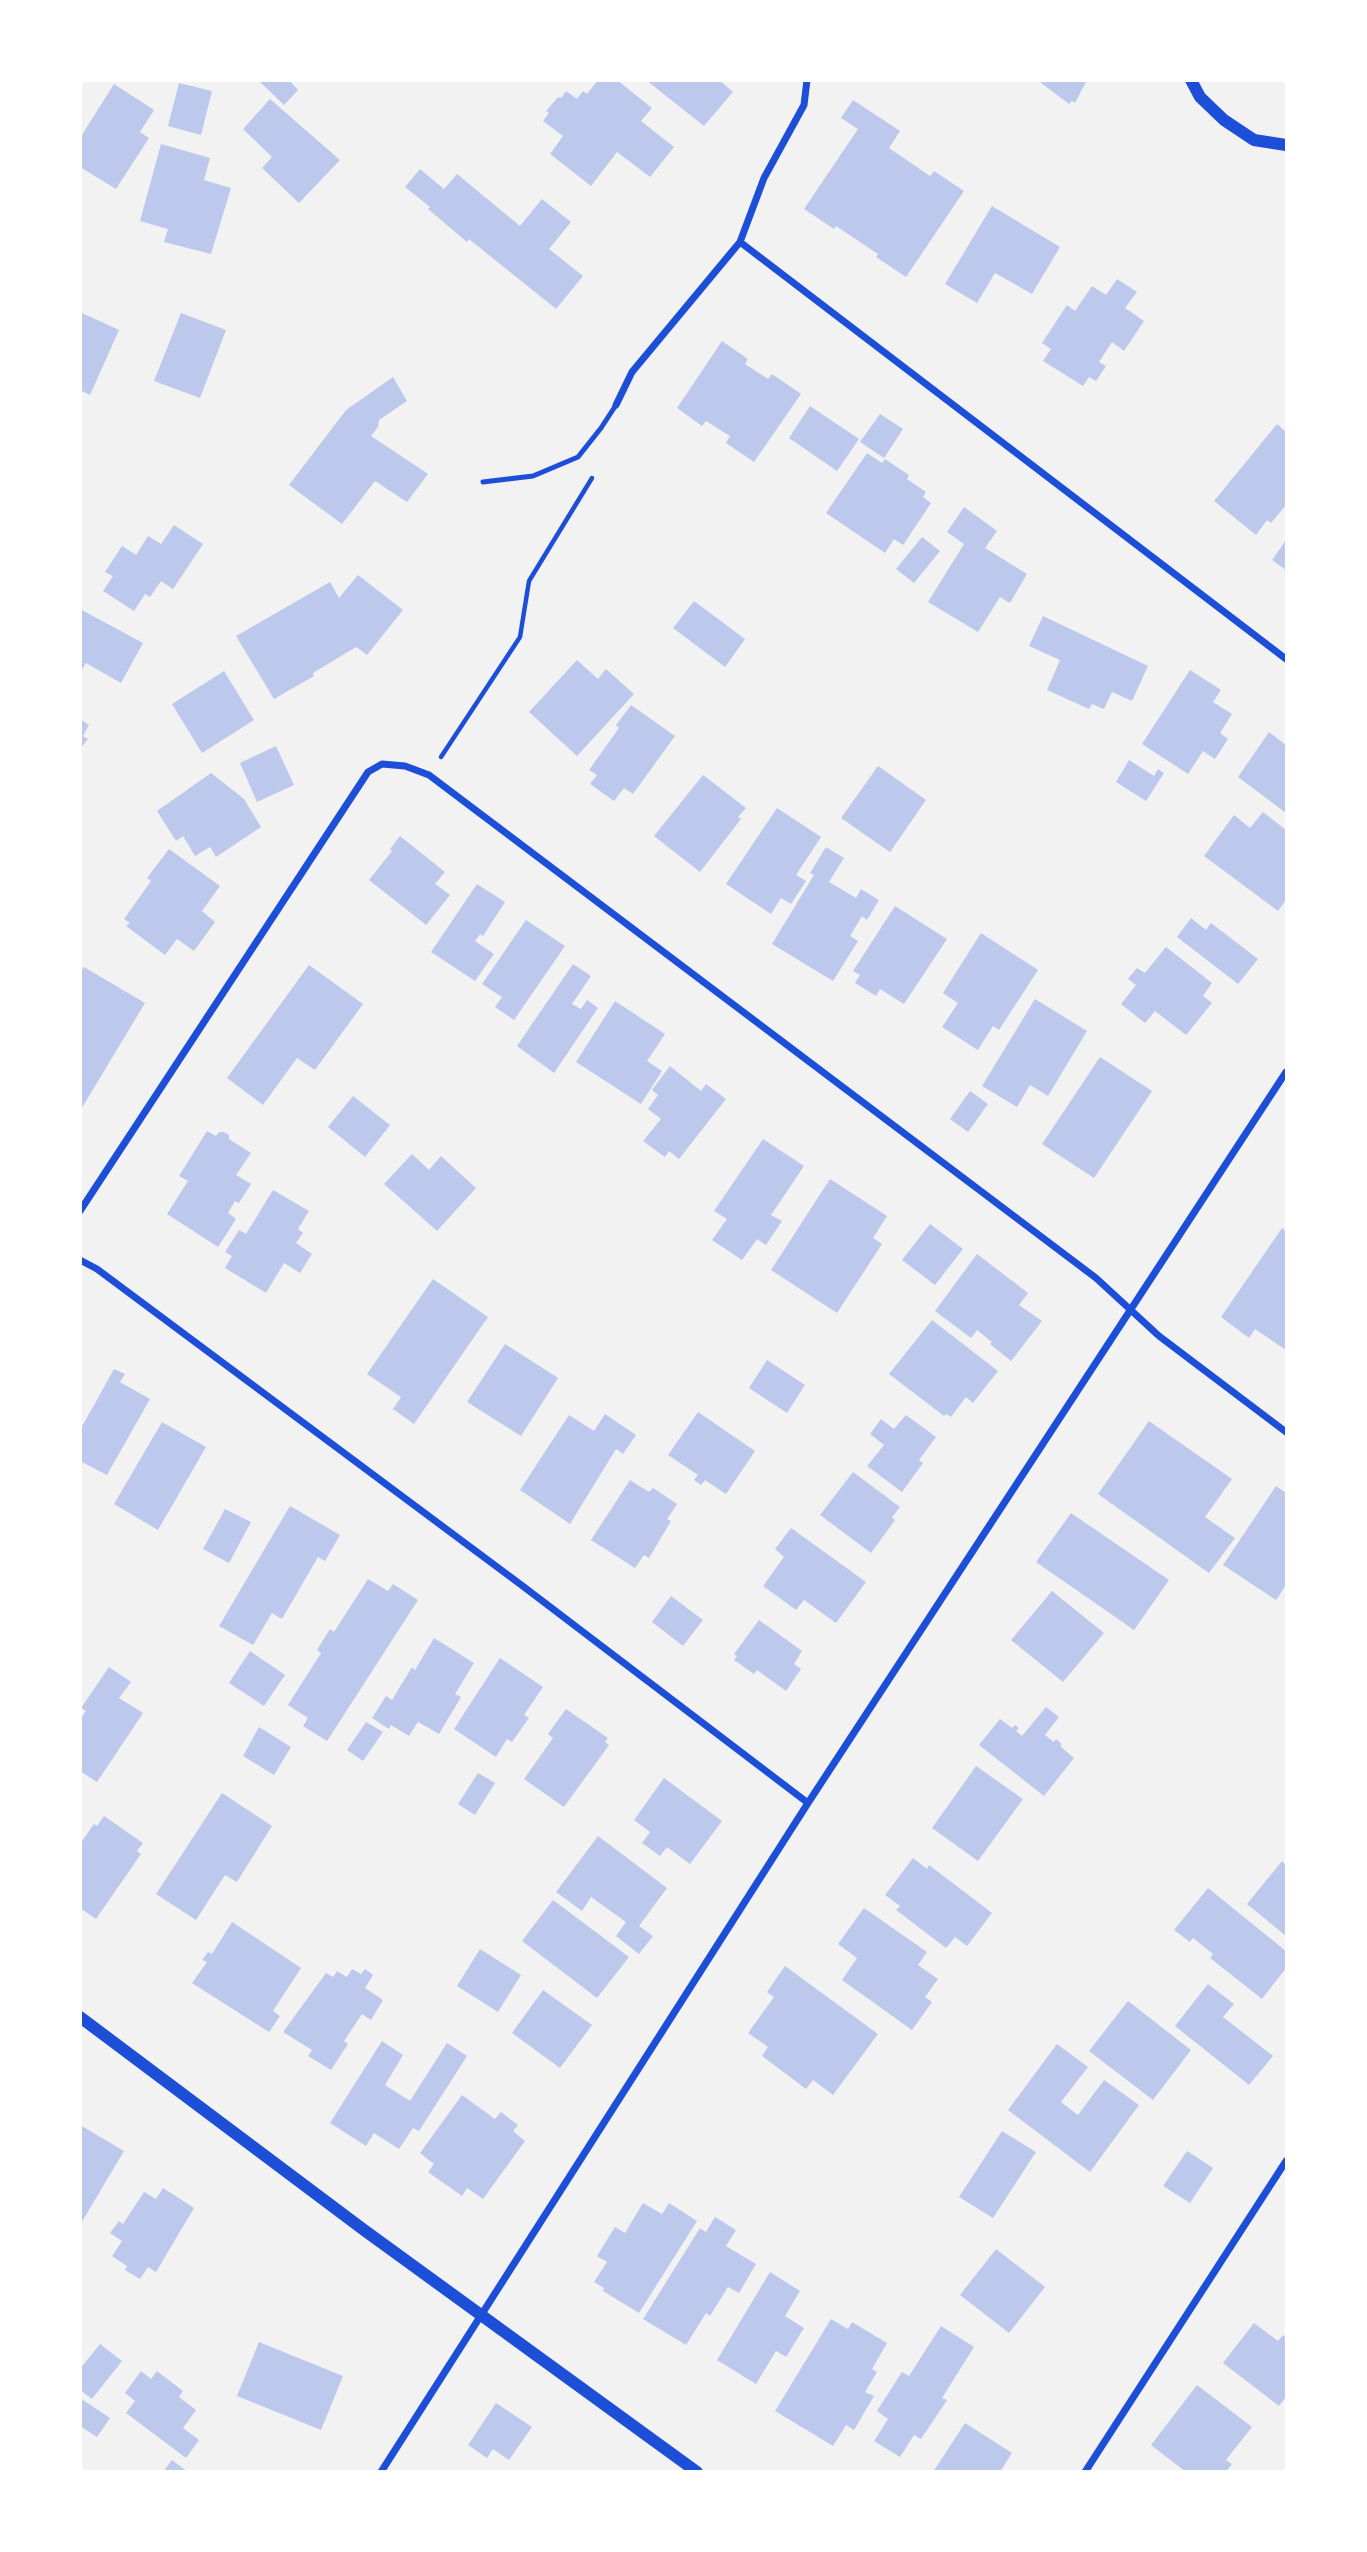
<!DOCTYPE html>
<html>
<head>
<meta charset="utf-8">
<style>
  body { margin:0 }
  #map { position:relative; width:1367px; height:2552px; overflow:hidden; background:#f2f2f2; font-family:Manrope,sans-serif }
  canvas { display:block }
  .frame { position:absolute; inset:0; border:82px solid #fff; pointer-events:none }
</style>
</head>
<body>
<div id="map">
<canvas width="1367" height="2552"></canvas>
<div class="frame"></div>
</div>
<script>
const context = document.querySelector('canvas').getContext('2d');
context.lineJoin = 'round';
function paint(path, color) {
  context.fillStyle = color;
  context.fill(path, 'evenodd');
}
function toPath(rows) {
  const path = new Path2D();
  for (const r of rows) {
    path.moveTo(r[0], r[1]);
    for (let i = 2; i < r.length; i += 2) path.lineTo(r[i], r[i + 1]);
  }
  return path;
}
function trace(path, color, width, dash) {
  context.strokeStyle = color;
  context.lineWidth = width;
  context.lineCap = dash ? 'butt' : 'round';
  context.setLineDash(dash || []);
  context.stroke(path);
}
paint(toPath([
  [258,80,289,80,298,90,284,105],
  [598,80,617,80,652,108,641,121,674,147,650,177,617,152,591,186,550,154,563,136,543,121,549,113,546,111,558,97,561,98,566,91,577,99,583,91,587,94],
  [646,80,719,80,733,92,704,126],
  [1043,80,1087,80,1075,103,1072,101,1069,104,1041,83],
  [179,83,212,91,201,135,168,126],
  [114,84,154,110,140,132,149,138,116,189,80,167,80,138],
  [270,99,340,160,299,203,262,168,272,157,243,129],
  [853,100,900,131,889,148,930,176,934,171,964,191,906,277,876,257,878,254,836,226,834,229,804,209,858,129,841,118],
  [161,144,210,158,204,180,231,188,211,254,164,242,168,229,140,221],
  [420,169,444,189,457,174,520,226,542,199,571,222,549,249,583,276,556,309,469,239,467,242,428,209,430,207,405,187],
  [992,206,1060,247,1032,294,995,273,977,303,945,284],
  [1117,279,1137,292,1125,308,1144,321,1124,351,1112,342,1099,362,1106,366,1096,381,1089,377,1083,386,1043,361,1051,349,1042,343,1067,305,1075,311,1092,286,1106,295],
  [82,313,119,330,90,395,80,390],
  [181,313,226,330,200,398,154,381],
  [722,341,748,359,745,364,768,379,772,374,801,394,754,462,726,443,730,436,706,421,702,426,677,408],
  [393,377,407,401,379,420,378,427,371,436,428,474,407,502,375,481,342,524,289,485,346,410],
  [810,406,859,439,837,471,789,438],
  [880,414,903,429,884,458,860,442],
  [1277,424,1286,432,1286,505,1271,523,1267,520,1256,535,1214,501],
  [867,453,882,463,885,459,909,475,907,479,926,492,923,497,931,503,903,545,894,539,885,553,826,513],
  [964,507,997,531,985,548,1027,574,1010,603,1000,597,978,632,928,602,964,544,947,532],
  [174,525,203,544,173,589,161,581,150,597,145,594,134,611,103,591,113,576,105,572,122,546,136,555,148,536,161,544],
  [922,537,940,551,914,583,896,569],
  [1286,540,1286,570,1272,560],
  [358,575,403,610,367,655,356,647,313,673,314,676,274,699,236,636,330,582,339,598],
  [694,601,745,639,725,667,673,628],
  [80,609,143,643,121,683,86,663,80,673],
  [1043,616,1148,666,1132,701,1112,692,1104,709,1092,704,1089,709,1047,690,1060,660,1029,646],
  [577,660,598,679,606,669,634,694,577,756,529,712],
  [1190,670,1221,690,1213,702,1232,714,1220,733,1228,739,1215,759,1203,751,1188,774,1142,744],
  [224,671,254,720,202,753,172,704],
  [631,705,675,736,633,794,624,788,614,801,590,784,597,775,589,770,619,728,616,725],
  [80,719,89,725,83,736,88,739,80,749],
  [1269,732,1286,745,1286,813,1238,777],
  [276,746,294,785,257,802,240,763],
  [1129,760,1154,776,1158,769,1164,773,1146,801,1116,782],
  [878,766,926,800,890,852,841,818],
  [211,773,244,799,261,827,216,857,210,847,195,856,183,836,176,841,157,811],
  [703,775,746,808,738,817,741,819,700,872,654,836],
  [777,808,821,837,796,875,806,881,791,904,781,898,771,914,726,884],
  [1263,812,1286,830,1286,900,1278,911,1204,856,1234,815,1250,828],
  [400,836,445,872,435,884,450,895,426,925,369,880,392,851,390,849],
  [826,847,844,858,829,882,856,898,861,889,879,900,867,920,862,916,850,936,858,941,833,981,772,944,814,875,810,873],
  [169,849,220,886,202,911,215,922,194,951,177,939,165,955,126,926,130,923,124,919,151,881,147,878],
  [477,884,505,902,483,936,480,934,475,941,494,954,475,981,431,952],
  [895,906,947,939,904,1004,880,989,876,996,855,983,860,975,853,971],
  [1191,918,1206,930,1211,923,1258,959,1238,984,1177,937],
  [526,920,565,946,514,1020,495,1007,502,997,482,984],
  [981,933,1038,970,999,1030,993,1026,978,1050,942,1027,958,1003,943,993],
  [1166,947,1212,983,1203,996,1212,1003,1186,1035,1155,1011,1145,1023,1121,1004,1136,985,1128,979,1137,968,1145,973],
  [573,964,591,976,572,1004,581,1009,587,1000,598,1008,554,1073,517,1046],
  [309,965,363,1004,315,1070,297,1058,263,1105,227,1078],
  [84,967,145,1003,80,1111,80,973],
  [1035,999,1087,1031,1048,1096,1030,1085,1017,1107,982,1086],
  [615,1001,665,1034,647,1061,662,1071,641,1104,576,1062],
  [1100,1057,1152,1091,1094,1178,1042,1144],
  [670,1066,701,1091,706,1084,726,1099,679,1159,669,1151,665,1157,643,1141,661,1119,648,1109,658,1095,652,1090],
  [970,1091,988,1104,968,1132,950,1119],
  [353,1096,390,1125,365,1157,328,1127],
  [207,1131,216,1136,219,1132,224,1132,229,1135,229,1139,251,1153,236,1175,251,1184,239,1203,235,1201,228,1213,236,1219,218,1247,167,1214,188,1181,179,1176],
  [763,1139,804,1166,771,1215,782,1221,766,1245,757,1239,742,1260,712,1240,727,1219,714,1211],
  [412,1154,429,1170,441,1156,476,1188,437,1231,384,1184],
  [830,1179,887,1216,873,1238,882,1244,837,1313,771,1270],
  [273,1190,309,1211,298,1229,303,1233,296,1243,312,1254,300,1273,284,1263,266,1293,225,1268,232,1256,225,1252,239,1230,246,1234],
  [930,1224,963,1249,935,1285,902,1260],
  [1282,1228,1286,1231,1286,1350,1255,1329,1249,1338,1221,1317],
  [977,1254,1028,1293,1019,1305,1042,1321,1011,1361,990,1344,992,1342,977,1330,971,1338,935,1311],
  [433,1279,488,1317,414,1424,393,1409,401,1397,367,1374],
  [932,1320,998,1371,973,1403,966,1397,951,1417,946,1414,944,1416,889,1374],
  [505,1344,558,1378,521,1436,467,1402],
  [767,1360,805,1385,787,1413,749,1388],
  [114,1369,125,1374,120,1382,150,1399,107,1475,80,1461,80,1430],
  [698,1412,755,1451,726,1494,705,1480,701,1485,694,1480,698,1475,668,1455],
  [605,1414,636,1435,623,1454,616,1449,570,1524,520,1490,569,1415,594,1431],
  [906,1415,936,1437,919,1460,923,1463,902,1492,867,1466,884,1445,870,1434,881,1419,894,1429],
  [1149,1421,1232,1479,1205,1517,1235,1538,1209,1573,1098,1494],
  [162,1422,206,1447,158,1530,114,1504],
  [853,1472,900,1507,892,1517,895,1520,871,1553,820,1515],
  [630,1480,649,1492,653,1488,677,1504,667,1519,671,1521,649,1558,644,1555,635,1568,591,1540],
  [1276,1486,1286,1493,1286,1585,1276,1600,1223,1565],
  [290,1506,340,1535,325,1561,318,1557,282,1619,272,1613,253,1645,219,1626],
  [225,1509,251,1522,229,1563,203,1549],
  [1071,1513,1169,1580,1134,1630,1036,1562],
  [791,1528,866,1582,836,1623,804,1600,796,1610,763,1586,784,1557,775,1549],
  [368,1579,388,1591,393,1584,418,1600,327,1741,303,1726,308,1718,288,1705,321,1653,317,1650,330,1629,334,1632],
  [1052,1591,1104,1633,1063,1682,1011,1640],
  [671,1596,703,1620,683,1646,652,1622],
  [759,1620,802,1651,794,1664,801,1669,786,1691,757,1670,754,1674,734,1660,737,1656,734,1654],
  [434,1638,474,1663,455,1694,461,1697,439,1734,418,1722,409,1736,391,1725,389,1729,372,1718,386,1696,392,1700,412,1667,415,1670],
  [250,1651,285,1675,264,1706,229,1683],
  [500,1658,543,1687,524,1715,529,1718,512,1742,507,1739,496,1757,454,1729],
  [109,1667,131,1682,119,1698,143,1713,97,1782,80,1771,80,1719,86,1711,81,1708],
  [1046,1707,1059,1717,1045,1735,1054,1742,1056,1739,1062,1744,1060,1746,1074,1758,1044,1796,979,1745,1000,1719,1012,1728,1015,1725,1019,1728,1016,1731,1022,1736],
  [566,1709,608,1738,605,1742,609,1745,564,1807,524,1779,553,1738,548,1734],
  [366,1722,383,1732,363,1761,347,1750],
  [259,1727,291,1747,274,1775,243,1756],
  [976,1766,1023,1799,978,1861,932,1828],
  [478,1773,495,1783,475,1815,458,1804],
  [664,1778,722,1821,690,1864,667,1847,660,1856,642,1843,650,1832,634,1820],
  [222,1793,272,1826,237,1882,225,1875,196,1920,156,1894],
  [104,1816,143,1843,137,1851,141,1854,96,1919,80,1908,80,1844,94,1824,97,1826],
  [598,1836,667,1888,639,1926,653,1936,639,1954,616,1936,626,1922,591,1897,582,1911,556,1892],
  [913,1858,927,1869,929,1865,992,1913,967,1946,955,1937,946,1948,896,1910,900,1906,885,1895],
  [1282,1861,1286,1865,1286,1936,1247,1904],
  [1208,1888,1286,1951,1286,1968,1262,1999,1210,1958,1213,1954,1193,1938,1190,1942,1174,1930],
  [553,1900,629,1957,597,1998,522,1941],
  [864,1908,927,1952,918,1965,938,1979,925,1997,932,2002,912,2030,842,1980,857,1958,838,1944],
  [232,1922,301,1968,273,2011,280,2016,269,2032,192,1983,207,1962,202,1960,208,1952,212,1954],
  [480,1949,521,1975,498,2012,457,1986],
  [785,1966,878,2034,833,2095,813,2080,806,2089,762,2056,768,2047,748,2033,774,1997,767,1992],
  [352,1969,361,1974,365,1969,373,1975,365,1988,383,2000,371,2020,362,2014,344,2041,348,2044,331,2070,308,2056,312,2050,283,2032,326,1973,333,1977,337,1971,347,1977],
  [1208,1984,1234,2004,1223,2017,1273,2056,1249,2085,1175,2026],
  [543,1990,592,2025,560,2068,512,2033],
  [1128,2001,1191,2050,1153,2100,1089,2051],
  [382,2041,403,2055,385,2085,410,2101,447,2043,467,2056,419,2131,413,2128,399,2149,374,2133,366,2146,330,2123],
  [1057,2044,1088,2067,1061,2102,1078,2115,1104,2080,1139,2105,1090,2172,1008,2110],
  [462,2095,495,2119,501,2112,518,2125,513,2131,525,2141,483,2199,467,2188,462,2196,428,2172,434,2164,420,2153],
  [80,2125,124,2151,80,2225],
  [1002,2131,1036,2152,993,2218,959,2197],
  [1187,2151,1213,2168,1190,2203,1163,2186],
  [163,2188,194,2208,156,2272,148,2267,140,2279,125,2270,127,2266,112,2256,122,2241,110,2233,119,2221,123,2224,144,2192,156,2199],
  [643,2203,662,2214,669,2203,697,2221,639,2313,603,2291,604,2288,594,2282,607,2262,597,2256,615,2227,625,2233],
  [715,2217,736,2230,726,2246,756,2264,739,2293,728,2287,710,2316,706,2313,686,2345,643,2319,700,2228,706,2232],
  [996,2249,1045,2287,1009,2333,960,2295],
  [770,2272,800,2291,785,2316,804,2328,786,2357,776,2351,756,2384,717,2360],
  [831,2319,848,2329,852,2322,887,2343,872,2369,877,2372,865,2392,874,2396,854,2430,846,2425,833,2446,775,2411],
  [1254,2323,1278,2341,1283,2335,1286,2338,1286,2397,1279,2406,1223,2363],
  [941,2326,974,2347,942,2398,947,2400,921,2439,914,2435,900,2457,874,2441,888,2419,877,2411,902,2372,909,2376],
  [259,2342,343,2376,321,2430,237,2396],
  [100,2344,122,2361,92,2399,80,2390,80,2369],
  [141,2371,151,2379,157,2371,183,2391,179,2397,196,2410,183,2428,199,2440,186,2458,126,2413,135,2401,125,2393],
  [1197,2385,1252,2427,1226,2460,1232,2464,1226,2472,1186,2472,1151,2445],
  [80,2398,110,2418,97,2437,80,2426],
  [496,2403,532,2427,509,2460,493,2449,487,2458,468,2445],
  [965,2423,1012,2453,1000,2472,933,2472],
  [172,2460,188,2472,163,2472]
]), '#bdc9ec');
trace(toPath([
  [441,757,520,637,529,581,592,478]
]), '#1d4ed8', 4.5);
trace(toPath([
  [483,482,533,476,578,457,601,428,616,405]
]), '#1d4ed8', 5);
trace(toPath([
  [740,242,1286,659],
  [616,405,632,372,740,242,764,178,804,105,807,80],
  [80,1211,368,772,382,764,405,766,429,775,1096,1278,1159,1336,1286,1432],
  [80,1260,97,1269,524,1587,808,1803],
  [381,2472,808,1803,1286,1072],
  [1085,2472,1286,2161]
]), '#1d4ed8', 7);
trace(toPath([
  [1191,80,1200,97,1224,120,1254,140,1286,145],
  [80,2017,364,2230,697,2472]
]), '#1d4ed8', 12);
</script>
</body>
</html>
